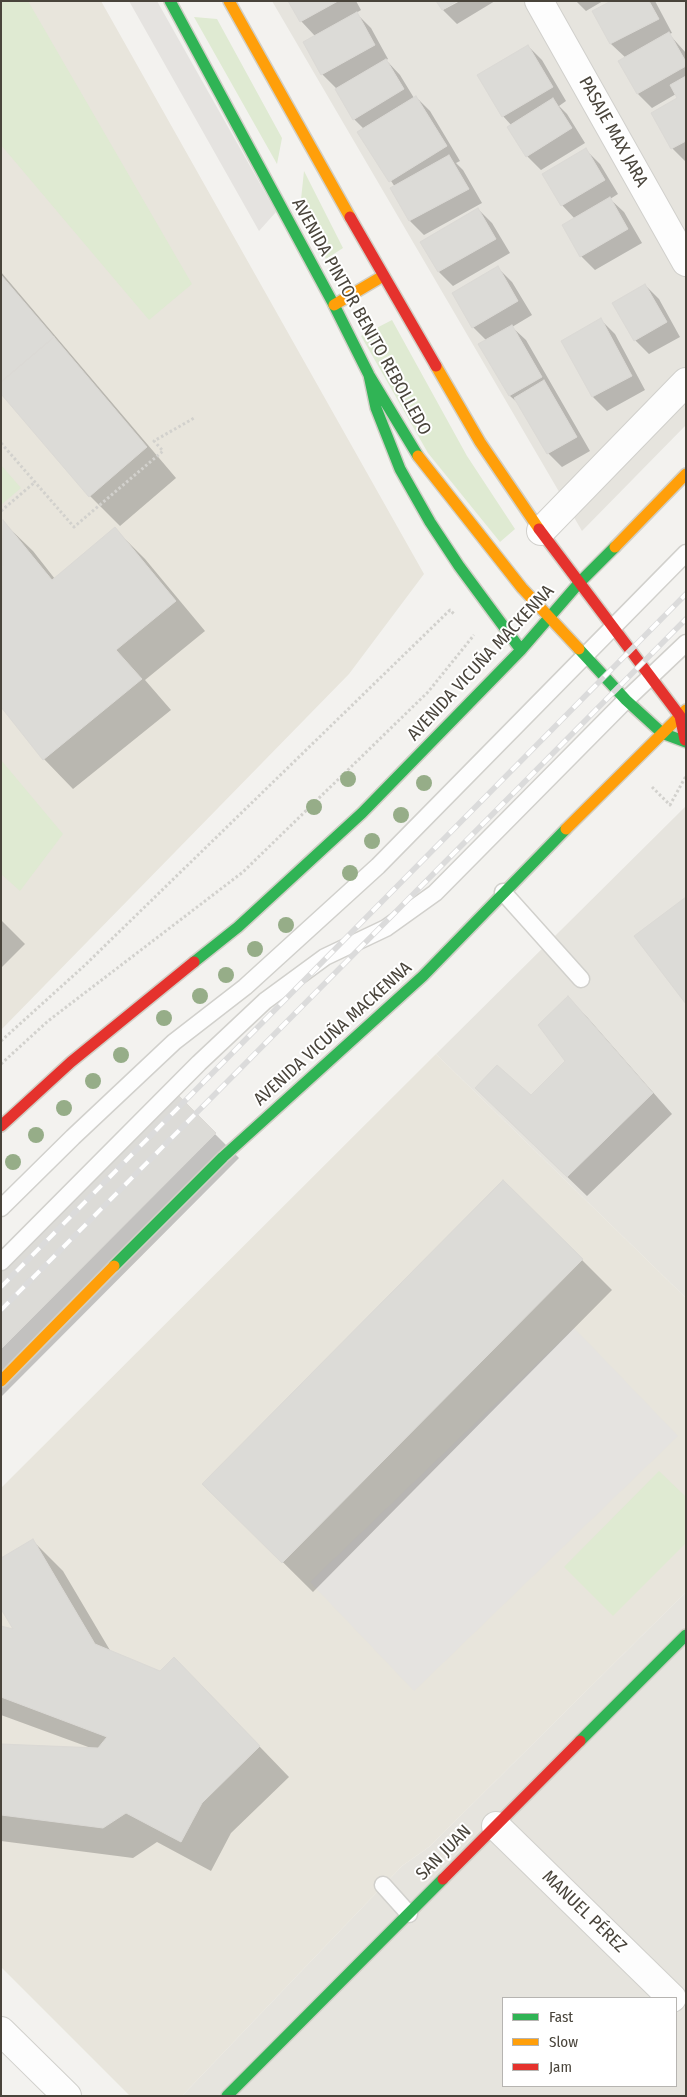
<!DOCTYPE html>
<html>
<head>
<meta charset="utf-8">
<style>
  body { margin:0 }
  #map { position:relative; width:687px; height:2097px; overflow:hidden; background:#f3f2ef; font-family:"Fira Sans Condensed",sans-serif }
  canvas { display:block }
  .frame { position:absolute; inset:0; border:2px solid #49443b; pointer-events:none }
  .legend { position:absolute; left:502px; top:1997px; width:175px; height:90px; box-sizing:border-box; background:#fff; border:1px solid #b6b4b1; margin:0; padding:6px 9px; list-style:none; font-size:15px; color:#49443b }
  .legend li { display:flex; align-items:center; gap:10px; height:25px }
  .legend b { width:25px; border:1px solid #b6b4b1 }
</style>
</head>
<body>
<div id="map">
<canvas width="687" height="2097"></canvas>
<div class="frame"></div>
<ul class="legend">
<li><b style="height:6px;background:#30b455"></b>Fast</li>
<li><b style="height:6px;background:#ff9f0a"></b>Slow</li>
<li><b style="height:6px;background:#e5322d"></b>Jam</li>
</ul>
</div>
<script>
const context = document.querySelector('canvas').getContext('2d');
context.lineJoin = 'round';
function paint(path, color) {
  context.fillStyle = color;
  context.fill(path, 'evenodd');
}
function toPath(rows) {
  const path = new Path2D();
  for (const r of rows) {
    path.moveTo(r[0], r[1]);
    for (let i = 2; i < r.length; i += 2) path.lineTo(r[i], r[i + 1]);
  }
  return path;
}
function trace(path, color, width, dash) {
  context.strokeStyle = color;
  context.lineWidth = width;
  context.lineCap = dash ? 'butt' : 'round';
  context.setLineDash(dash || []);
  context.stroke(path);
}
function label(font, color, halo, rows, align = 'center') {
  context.font = font + ' "Fira Sans Condensed",sans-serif';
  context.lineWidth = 4;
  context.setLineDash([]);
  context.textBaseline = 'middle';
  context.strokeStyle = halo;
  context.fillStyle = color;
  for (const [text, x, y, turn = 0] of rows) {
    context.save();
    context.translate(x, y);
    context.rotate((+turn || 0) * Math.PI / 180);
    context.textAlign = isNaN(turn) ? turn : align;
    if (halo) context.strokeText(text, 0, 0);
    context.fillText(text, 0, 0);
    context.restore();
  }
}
paint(toPath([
  [272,1,686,1,686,425,582,531],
  [686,806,686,1298,436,1054],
  [686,1592,686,2096,182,2096,402,1866,429,1847],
  [503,1998,676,1998,676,2086,503,2086]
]), '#e6e4de');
paint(toPath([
  [1,1,101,1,424,574,349,674,1,1030],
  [436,1054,686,1298,686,1592,429,1847,402,1866,182,2096,130,2096,1,1967,1,1488]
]), '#e8e5dc');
paint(toPath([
  [1,1,28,1,192,284,149,320,1,145],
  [194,17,217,19,282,138,277,164],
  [304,171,343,248,326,259,300,209],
  [392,320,467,456,515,529,500,542,428,453,361,336],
  [1,465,21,488,1,505],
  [1,760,63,834,20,891,1,874],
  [659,1471,686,1497,686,1543,613,1616,564,1567]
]), '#dfead2');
paint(toPath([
  [129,1,157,1,276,212,259,231],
  [574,1328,678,1436,414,1691,310,1582]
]), '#e5e3e0');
paint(toPath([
  [290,1,356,1,361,10,356,13,371,28,388,59,386,60,400,75,414,98,416,97,430,111,460,161,456,163,463,170,482,203,424,235,410,221,392,188,395,187,359,132,364,129,354,119,337,89,322,74,316,37,301,21],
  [460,1,495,1,457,24,443,10],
  [576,1,603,1,586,11],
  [614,1,655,1,672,33,669,34,686,53,686,162,672,148,679,99,676,94,652,108,638,94,620,62,626,58,611,44,594,12],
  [528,46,542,60,566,101,559,106,567,114,585,143,541,170,527,156,512,126,503,116,479,76],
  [586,150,600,164,618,194,610,199,624,212,642,243,595,270,581,256,575,219,562,205],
  [478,209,492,223,510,253,453,286,439,272,422,242],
  [498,268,512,282,532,315,512,327,526,340,590,451,562,467,548,453,520,405,510,396,480,345,487,341,473,327],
  [1,272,176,478,120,526,90,496,1,393],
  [645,285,659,299,680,337,649,354,635,340,613,303],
  [601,320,615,334,645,390,607,411,593,397,562,341],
  [3,522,33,551,55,579,115,529,145,559,205,631,145,680,171,710,73,789,44,759,1,705],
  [1,920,25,944,1,968],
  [568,998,587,1017,672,1114,587,1196,496,1108,531,1096,567,1061],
  [167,1086,239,1158,1,1397,1,1253],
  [503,1181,612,1290,313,1592,204,1484],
  [33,1541,63,1571,111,1652,204,1689,289,1777,231,1833,211,1871,157,1842,133,1858,1,1841,1,1745,91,1748,1,1715,1,1627,16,1631]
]), '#0003');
const building = toPath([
  [288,1,338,1,300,22,288,1],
  [436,1,457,1,442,10,436,1],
  [611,1,649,1,659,19,610,44,592,11,611,1],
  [357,12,375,45,321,75,303,42,357,12],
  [669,32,686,62,686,66,637,94,618,61,669,32],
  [528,45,553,87,502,117,477,75,528,45],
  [386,59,404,89,353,120,335,89,386,59],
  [686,76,686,141,671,149,651,113,677,98,670,85,686,76],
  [416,96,447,146,389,182,357,132,416,96],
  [553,98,572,128,526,157,507,127,553,98],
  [586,148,605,180,561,206,542,174,586,148],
  [449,155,469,189,409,221,390,188,449,155],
  [610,197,628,229,580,257,562,225,610,197],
  [478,208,496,239,438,272,420,242,478,208],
  [498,266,518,301,472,328,452,293,498,266],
  [1,275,54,337,1,382,1,275],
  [645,284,667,322,634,341,612,303,645,284],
  [601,318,632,376,592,397,561,341,601,318],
  [512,325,542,377,509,396,478,344,512,325],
  [54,337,147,447,89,497,1,394,1,382,54,337],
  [544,380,577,437,547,454,514,398,544,380],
  [3,520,52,580,115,527,176,601,116,650,142,679,43,760,1,707,3,520],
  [686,897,686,1004,634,936,686,897],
  [568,996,653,1093,567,1177,475,1088,497,1065,531,1095,565,1061,538,1025,568,996],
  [167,1084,216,1133,1,1349,1,1251,167,1084],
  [503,1180,583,1259,282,1563,202,1484,503,1180],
  [33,1539,95,1644,160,1671,174,1657,260,1746,202,1803,181,1842,126,1813,103,1828,1,1815,1,1744,98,1748,107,1737,1,1697,1,1626,13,1629,1,1609,1,1558,33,1539]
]);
paint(building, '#dcdbd7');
trace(building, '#dbd9d5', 1);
const lane = toPath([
  [503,892,581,979],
  [1,1208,73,1137,174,1042,245,987,378,866,686,553],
  [1,1262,199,1063,265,1001,325,957,386,928,435,893,626,700,686,643],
  [383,1885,409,1914]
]);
const street = toPath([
  [539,1,686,262],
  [541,531,686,382],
  [496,1826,672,1998],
  [1,2031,67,2096]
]);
const fast = toPath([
  [170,1,334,305,369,375,418,456],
  [369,375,376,408,400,469,430,522,459,566,521,650],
  [579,649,626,700,662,733,686,742],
  [194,962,238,927,362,813,521,650,579,583,615,547],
  [114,1266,223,1157,423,976,566,829],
  [580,1741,686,1635],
  [227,2096,443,1879]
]);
const slow = toPath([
  [229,1,350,217],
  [334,305,383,276],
  [436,366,480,442,539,529],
  [418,456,522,588,579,649],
  [615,547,686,474],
  [566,829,686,710],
  [1,1381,114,1266]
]);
const jam = toPath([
  [350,217,436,366],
  [539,529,680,716,685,740],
  [1,1126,71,1062,194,962],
  [443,1879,580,1741]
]);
trace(lane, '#d1d0cc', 19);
trace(street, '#d1d0cc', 30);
trace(fast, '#d1cfc6', 14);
trace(slow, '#d1cfc6', 14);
trace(jam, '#d1cfc6', 14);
trace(toPath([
  [1,443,74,527,163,451,154,441,194,418],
  [1,511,35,482],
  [652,787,670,805,686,776],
  [1,1041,84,966,450,610,454,614],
  [1,1064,48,1021,243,872,428,692,474,635]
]), '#d2d1cd', 3, [2.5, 2.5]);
trace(lane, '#fdfdfd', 16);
trace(street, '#fdfdfd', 28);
trace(fast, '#30b455', 11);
trace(slow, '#ff9f0a', 11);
trace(jam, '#e5322d', 11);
const rail = toPath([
  [1,1287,686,594],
  [1,1310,686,619]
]);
trace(rail, '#dbdbdb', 5.5);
trace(rail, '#fff', 4, [11]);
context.fillStyle = '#96ad88';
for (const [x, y] of [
  [348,779],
  [424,783],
  [314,807],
  [401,815],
  [372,841],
  [350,873],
  [286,925],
  [255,949],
  [226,975],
  [200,996],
  [164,1018],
  [121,1055],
  [93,1081],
  [64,1108],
  [36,1135],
  [13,1162]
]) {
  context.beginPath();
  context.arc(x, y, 8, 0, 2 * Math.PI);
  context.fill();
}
label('18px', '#49443b', '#fff', [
  ["PASAJE MAX JARA",613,132,61],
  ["AVENIDA PINTOR BENITO REBOLLEDO",361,317,61],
  ["AVENIDA VICUÑA MACKENNA",481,663,-47],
  ["AVENIDA VICUÑA MACKENNA",333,1034,-42],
  ["SAN JUAN",444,1853,-45],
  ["MANUEL PÉREZ",584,1912,44]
]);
</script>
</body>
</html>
